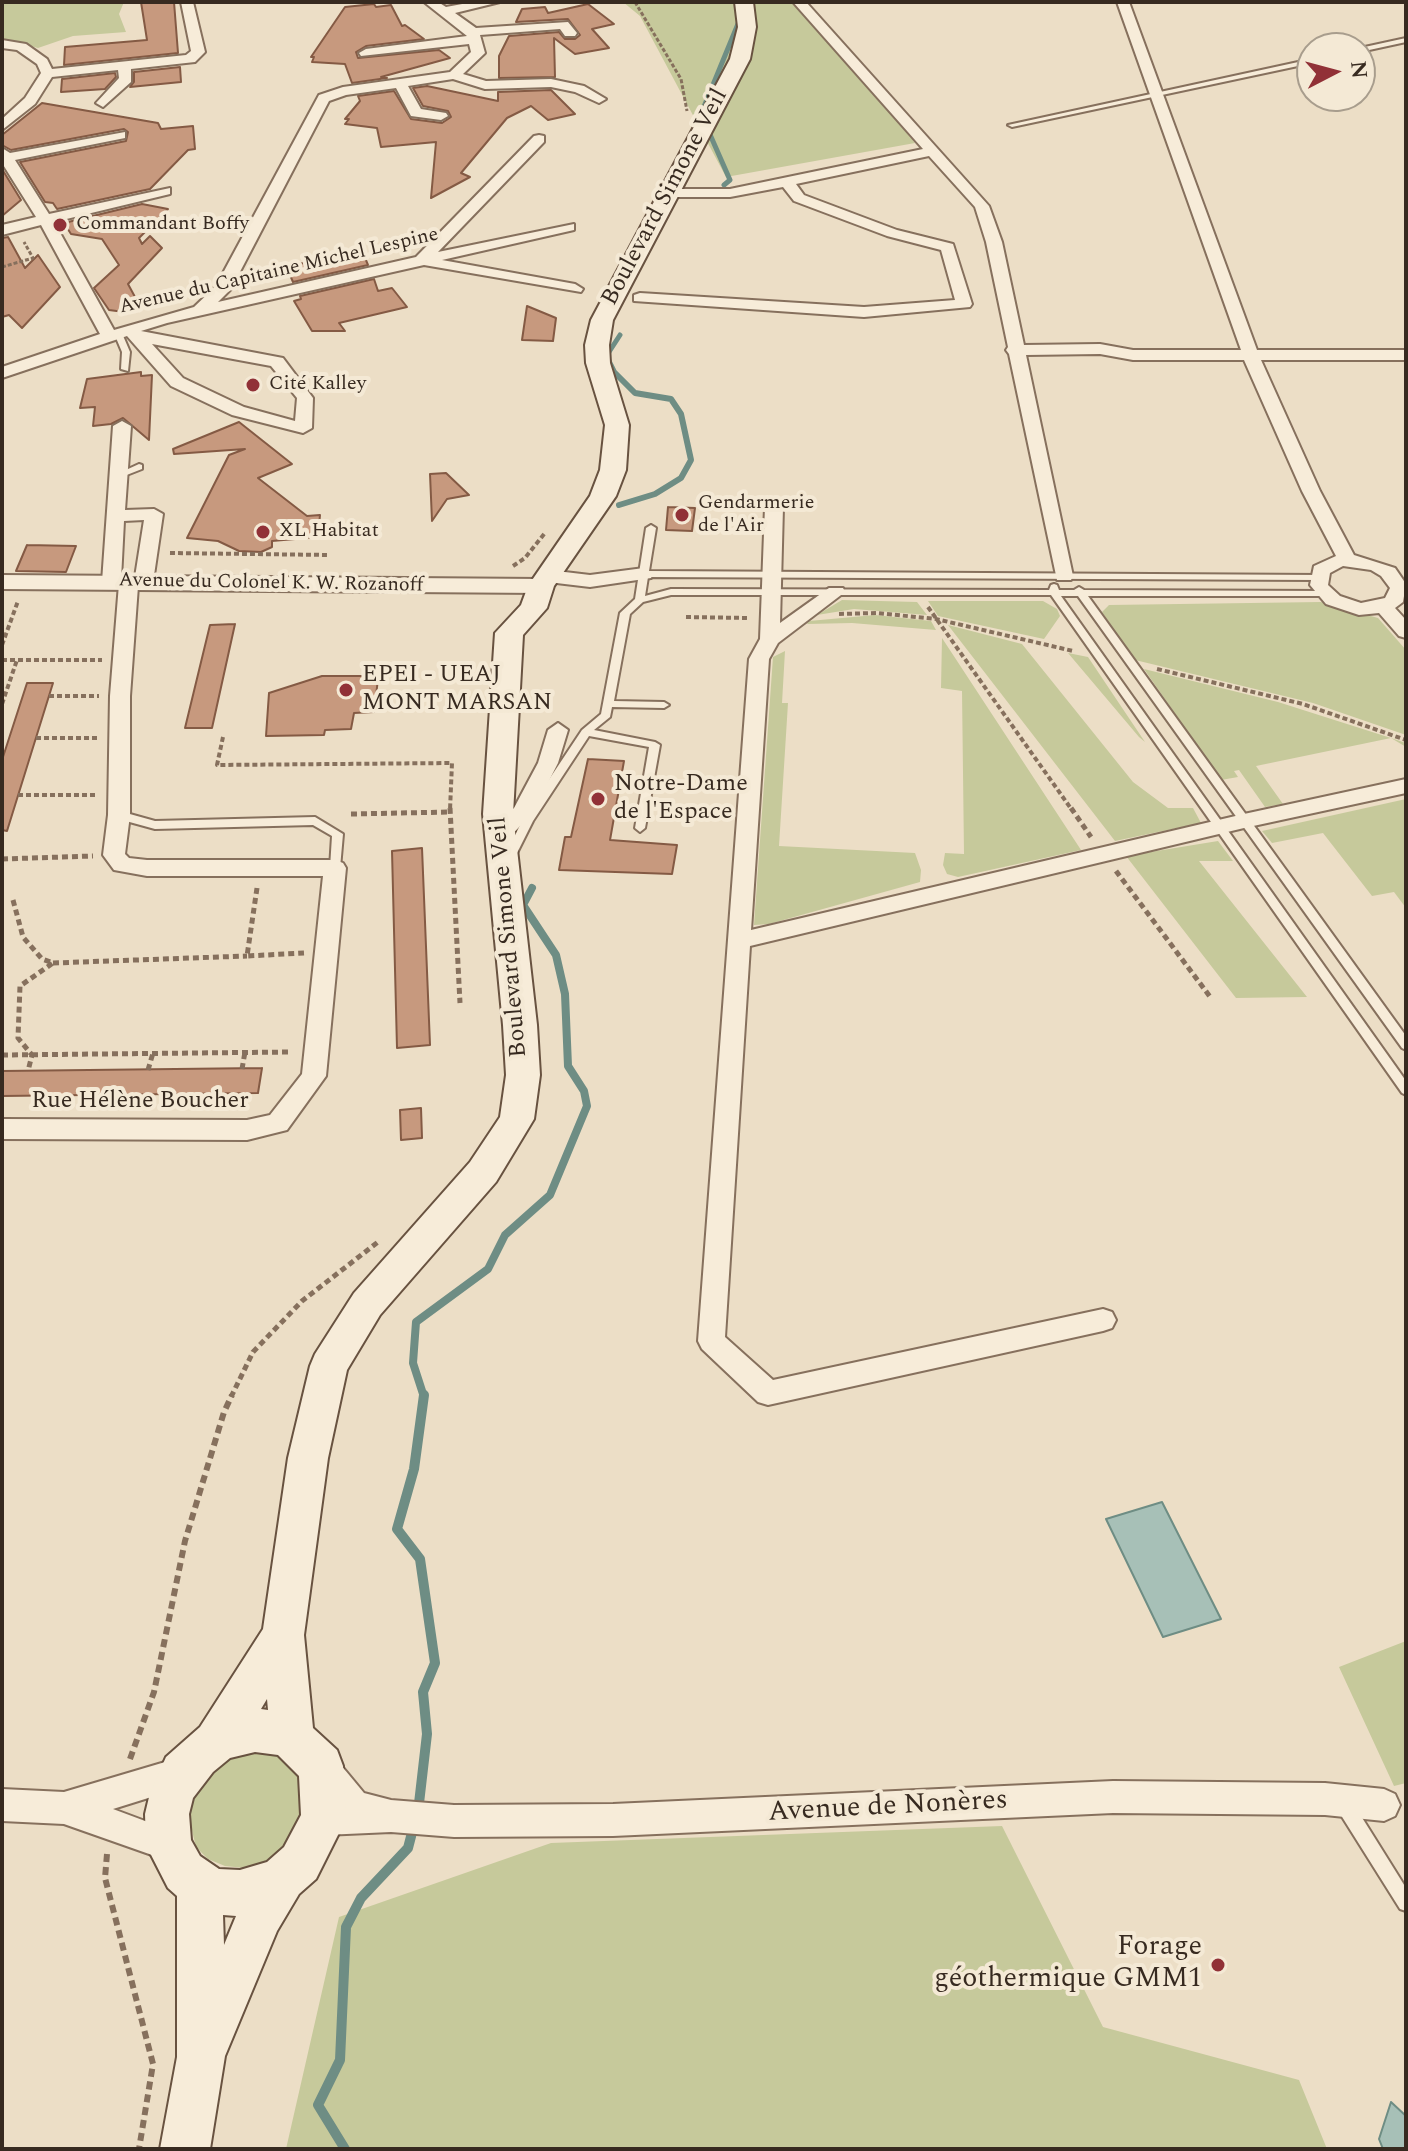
<!DOCTYPE html>
<html>
<head>
<meta charset="utf-8">
<style>
  body { margin:0 }
  #map { position:relative; width:1408px; height:2151px; overflow:hidden; background:#ecdec6; font-family:Spectral,serif }
  canvas { display:block }
  .frame { position:absolute; inset:0; border:4px solid #372a20; pointer-events:none }
  .north { position:absolute; left:1296px; top:32px; width:80px; height:80px; box-sizing:border-box; background:#f4e9d5; border:2px solid #a89d8d; border-radius:50%; rotate:84deg; font-size:22px; font-weight:700; line-height:32px; text-align:center; color:#372a20 }
  .north::after { content:''; display:block; margin:auto; width:28px; height:36px; background:#913137; clip-path:polygon(50% 0,100% 100%,50% 72%,0 100%) }
</style>
</head>
<body>
<div id="map">
<canvas width="1408" height="2151"></canvas>
<div class="frame"></div>
<div class="north">N</div>
</div>
<script>
const context = document.querySelector('canvas').getContext('2d');
context.lineJoin = 'round';
function paint(path, color) {
  context.fillStyle = color;
  context.fill(path, 'evenodd');
}
function toPath(rows) {
  const path = new Path2D();
  for (const r of rows) {
    path.moveTo(r[0], r[1]);
    for (let i = 2; i < r.length; i += 2) path.lineTo(r[i], r[i + 1]);
  }
  return path;
}
function trace(path, color, width, dash) {
  context.strokeStyle = color;
  context.lineWidth = width;
  context.lineCap = dash ? 'butt' : 'round';
  context.setLineDash(dash || []);
  context.stroke(path);
}
function label(font, color, halo, rows, align = 'center') {
  context.font = font + ' Spectral,serif';
  context.lineWidth = 8;
  context.setLineDash([]);
  context.textBaseline = 'middle';
  context.strokeStyle = halo;
  context.fillStyle = color;
  for (const [text, x, y, turn = 0] of rows) {
    context.save();
    context.translate(x, y);
    context.rotate((+turn || 0) * Math.PI / 180);
    context.textAlign = isNaN(turn) ? turn : align;
    if (halo) context.strokeText(text, 0, 0);
    context.fillText(text, 0, 0);
    context.restore();
  }
}
paint(toPath([
  [2,2,124,2,119,14,126,32,73,36,38,48,2,38],
  [623,2,799,2,915,143,726,177,640,16],
  [842,600,917,602,927,615,854,609,817,615],
  [928,601,1043,601,1057,609,1060,616,1044,639,938,616],
  [1321,602,1378,618,1406,650,1406,735,1313,703,1135,660,1102,612,1109,605],
  [875,615,931,621,936,630,852,623,807,624,809,621],
  [948,625,1022,644,1133,782,1168,808,1193,808,1201,823,1115,841],
  [942,638,1081,850,958,877,947,874,943,865,945,853,964,854,962,691,941,688],
  [785,651,782,703,788,703,779,846,915,853,921,870,920,882,769,924,754,925,773,657],
  [1068,653,1088,657,1145,742,1139,737],
  [1144,669,1278,702,1391,738,1406,743,1406,747,1391,738,1256,766,1283,804,1265,807,1239,770,1234,771,1238,777,1221,780],
  [1406,799,1406,908,1394,892,1372,896,1323,833,1272,843,1262,831],
  [1218,841,1233,861,1199,861,1307,997,1236,998,1126,856],
  [1406,1641,1406,1783,1394,1786,1339,1667],
  [249,1750,268,1751,285,1759,297,1772,304,1791,304,1811,283,1849,265,1861,245,1868,225,1866,208,1859,196,1847,188,1814,192,1795,214,1765],
  [1002,1826,1103,2027,1299,2080,1327,2149,286,2149,339,1917,551,1843]
]), '#c6c99b');
const water = toPath([
  [1162,1502,1221,1619,1163,1637,1106,1519,1162,1502],
  [1391,2102,1406,2116,1406,2149,1383,2149,1379,2139,1391,2102]
]);
paint(water, '#a7c0b7');
trace(water, '#6e8d84', 2);
trace(toPath([
  [724,185,730,180,701,114,747,2],
  [607,355,620,335]
]), '#6e8d84', 5);
trace(toPath([
  [608,353,606,356,614,372,635,393,671,399,681,414,691,460,681,478,655,494,619,505]
]), '#6e8d84', 6);
trace(toPath([
  [424,1397,413,1363,416,1322,488,1269,505,1235,550,1195,587,1106,584,1091,568,1066,565,994,556,955,523,905,532,888]
]), '#6e8d84', 8);
trace(toPath([
  [418,1812,427,1734,423,1692,435,1663,420,1559,397,1529,414,1469,424,1395],
  [345,2149,318,2105,340,2060,346,1927,361,1898,408,1848,414,1825]
]), '#6e8d84', 10);
const building = toPath([
  [141,2,174,2,178,53,64,65,65,47,147,40,141,2],
  [374,4,376,7,391,5,402,26,405,25,424,39,366,46,356,52,358,58,439,50,450,58,381,77,387,78,352,83,345,64,312,62,314,57,311,57,345,7,374,4],
  [588,4,614,24,592,29,609,48,575,54,554,38,555,77,499,78,499,56,509,36,559,32,565,39,575,39,580,35,568,19,516,22,522,9,545,7,548,13,588,4],
  [180,67,181,82,130,87,134,82,134,72,180,67],
  [115,73,116,77,105,89,61,92,62,79,115,73],
  [427,86,498,101,498,92,551,90,575,114,548,120,531,106,507,118,461,173,470,177,431,198,436,142,381,147,377,128,345,124,349,119,345,119,360,101,358,96,394,91,411,119,442,123,451,117,448,111,423,106,413,88,427,86],
  [42,103,158,123,161,129,193,126,195,149,188,150,150,189,57,209,53,203,45,202,20,162,126,141,128,132,124,129,11,150,2,145,2,135,42,103],
  [2,169,21,200,2,216,2,169],
  [142,204,168,209,139,238,142,244,150,236,162,248,128,284,135,297,124,312,109,310,94,288,119,265,102,239,71,234,64,223,142,204],
  [8,237,25,268,38,255,60,287,22,328,9,315,2,317,2,238,8,237],
  [363,253,368,265,293,282,286,266,363,253],
  [374,279,378,291,392,288,407,307,339,323,345,331,312,331,294,301,301,299,300,296,374,279],
  [527,306,556,318,553,341,522,340,527,306],
  [141,372,141,376,152,375,149,440,123,418,111,424,93,426,95,407,80,408,87,379,141,372],
  [239,422,292,464,258,478,307,516,320,515,318,537,272,541,272,547,261,552,239,551,218,541,187,538,229,455,245,449,174,454,173,449,239,422],
  [446,473,469,495,447,499,432,521,430,474,446,473],
  [668,507,695,508,692,531,666,530,668,507],
  [27,545,76,546,66,572,16,571,27,545],
  [235,624,212,728,185,728,210,625,235,624],
  [322,676,365,676,364,679,378,679,374,712,354,713,351,729,325,730,324,735,266,736,269,693,322,676],
  [27,683,53,683,7,831,2,830,2,760,27,683],
  [588,759,624,761,610,840,677,845,672,874,559,870,565,837,571,837,588,759],
  [422,848,430,1045,397,1048,392,851,422,848],
  [262,1068,258,1093,2,1096,2,1071,262,1068],
  [421,1108,422,1138,401,1140,400,1110,421,1108]
]);
paint(building, '#c7997e');
trace(building, '#845a44', 2);
const service = toPath([
  [1406,38,1406,42,1360,52,1360,48,1406,38],
  [1312,59,1312,63,1012,127,1008,125,1312,59],
  [115,331,121,331,130,352,128,371,121,369,122,352,114,333,115,331],
  [139,464,142,465,142,469,119,478,115,475,139,464],
  [651,525,656,528,649,571,1321,575,1323,577,1318,580,648,577,645,596,671,589,1049,590,1051,585,1054,584,1057,585,1059,590,1074,590,1079,587,1084,590,1327,591,1327,595,1324,596,1088,596,1406,1036,1406,1050,1402,1048,1078,596,1061,596,1406,1081,1406,1095,1402,1093,1051,595,671,595,643,602,630,614,614,701,664,702,669,705,664,708,612,707,610,717,594,730,655,742,660,745,645,828,640,832,635,828,649,747,589,736,533,821,514,859,506,859,505,856,524,817,582,730,601,714,620,613,635,599,646,528,651,525],
  [119,811,155,821,315,817,343,834,340,868,335,872,330,868,332,836,313,825,155,829,115,818,114,815,119,811],
  [1345,1798,1351,1800,1406,1888,1406,1911,1400,1909,1339,1812,1337,1806,1339,1800,1345,1798]
]);
const minor = toPath([
  [181,2,193,2,205,52,195,62,131,69,131,82,103,107,96,103,119,78,118,70,52,77,35,104,2,130,2,119,25,98,41,73,37,64,17,50,2,48,2,40,26,44,47,59,52,69,186,55,191,51,181,2],
  [424,2,438,2,446,7,473,2,500,2,455,13,476,28,568,22,577,33,575,36,565,36,560,29,480,35,485,53,463,74,486,81,551,79,584,86,606,99,599,103,575,92,551,87,485,89,453,79,408,86,421,109,446,113,448,116,441,120,411,116,396,88,346,95,329,101,231,289,218,302,416,257,534,136,539,135,544,136,544,142,438,252,574,224,574,230,442,260,575,284,583,289,581,292,424,265,167,323,141,331,283,358,313,398,312,428,303,433,232,415,171,386,127,336,2,378,2,367,100,334,41,225,2,235,2,225,36,217,2,163,2,148,10,153,125,132,125,138,15,160,49,214,170,188,170,194,54,222,114,330,194,307,216,286,319,95,343,87,450,72,471,52,469,44,361,56,359,53,366,49,467,36,424,2],
  [152,344,271,366,297,398,295,421,244,407,183,378,152,344],
  [793,2,806,2,989,206,1002,242,1024,345,1100,344,1133,350,1241,350,1117,2,1129,2,1257,350,1406,350,1406,360,1261,360,1320,491,1354,555,1395,568,1406,584,1403,602,1395,608,1406,620,1406,638,1399,636,1379,613,1359,615,1326,604,1310,585,1314,566,1336,556,1302,491,1244,360,1133,360,1100,354,1026,355,1073,576,1071,580,1057,580,1009,354,1006,350,1008,347,986,242,975,207,929,156,796,184,804,195,897,230,953,244,972,304,970,307,864,317,634,301,634,295,640,293,864,307,955,300,941,250,887,236,794,201,783,187,730,197,667,197,660,193,667,189,730,189,923,149,793,2],
  [1343,566,1371,570,1381,576,1390,588,1385,598,1361,603,1340,596,1328,585,1330,573,1343,566],
  [122,421,131,426,125,510,154,509,163,514,153,582,151,586,138,586,130,696,130,815,125,854,129,858,147,860,335,860,343,863,346,868,326,1076,287,1130,247,1140,2,1139,2,1119,247,1120,270,1115,302,1074,323,876,147,876,114,870,103,855,108,815,110,696,119,584,111,588,102,582,113,426,122,421],
  [144,520,135,577,129,575,121,579,124,521,144,520],
  [774,502,783,507,780,623,829,588,843,588,845,592,778,643,769,659,751,930,1244,814,1406,779,1406,793,1244,828,750,946,725,1337,773,1380,1103,1309,1112,1312,1116,1320,1112,1328,1103,1331,768,1405,758,1402,702,1349,698,1341,749,659,760,639,765,507,774,502],
  [644,568,653,574,651,578,590,587,548,582,539,576,548,570,590,575,644,568],
  [558,723,568,730,558,763,533,812,507,840,491,840,488,835,491,830,514,808,538,763,548,730,558,723],
  [324,1753,335,1758,364,1793,391,1800,454,1805,613,1804,1113,1781,1325,1783,1384,1789,1395,1794,1400,1805,1395,1816,1384,1821,1325,1815,1113,1813,613,1836,454,1837,391,1832,324,1835,313,1830,308,1819,313,1808,331,1803,313,1780,308,1769,313,1758,324,1753],
  [182,1757,193,1762,198,1773,193,1784,113,1809,180,1834,185,1845,180,1856,169,1861,64,1824,2,1821,2,1789,64,1792,182,1757]
]);
const tertiary = toPath([
  [2,575,541,579,549,581,553,586,549,591,541,593,2,589,2,575]
]);
const secondary = toPath([
  [735,2,753,2,756,27,750,59,613,320,609,345,610,363,629,425,626,470,616,496,554,586,547,608,523,635,513,814,537,1025,540,1075,534,1119,496,1182,380,1315,347,1370,328,1458,304,1635,313,1728,337,1750,343,1766,346,1819,316,1879,299,1894,277,1931,225,2056,210,2149,160,2149,177,2057,177,1896,168,1888,146,1845,145,1814,150,1793,166,1757,200,1727,263,1629,288,1458,310,1366,315,1354,354,1293,470,1162,500,1117,506,1075,503,1025,483,814,495,633,521,605,528,586,590,496,600,470,605,425,586,363,585,345,591,320,730,59,738,27,735,2],
  [267,1699,268,1710,261,1709,267,1699],
  [255,1752,278,1755,299,1776,301,1815,284,1847,267,1862,240,1870,219,1869,200,1856,191,1840,189,1814,193,1798,213,1772,230,1758,255,1752],
  [223,1915,236,1916,224,1945,223,1915]
]);
trace(service, '#86705d', 4);
trace(minor, '#86705d', 4);
trace(tertiary, '#86705d', 4);
trace(secondary, '#685240', 4);
trace(toPath([
  [635,2,681,79,687,111],
  [2,267,33,258,24,242]
]), '#86705d', 3, [4, 2]);
trace(toPath([
  [170,553,329,555],
  [513,566,525,558,545,533],
  [928,607,1072,810],
  [839,614,877,613,936,619,1073,651],
  [686,617,749,618],
  [2,645,18,601],
  [2,660,102,660],
  [1157,669,1303,704,1406,740],
  [49,696,99,696],
  [2,704,17,660],
  [223,737,217,765,452,763,450,810],
  [36,738,97,738],
  [18,795,98,795]
]), '#86705d', 4, [5, 3]);
trace(toPath([
  [450,808,460,1003],
  [1071,808,1091,837],
  [351,814,450,812],
  [2,859,93,856],
  [1116,871,1211,998],
  [257,888,247,956,304,953],
  [13,900,23,937,42,959,53,963,20,986,18,1038,32,1055,28,1071],
  [53,963,247,956],
  [2,1055,292,1052],
  [242,1069,245,1052],
  [148,1070,153,1053],
  [231,1397,253,1352,302,1301,378,1242]
]), '#86705d', 5, [6, 4]);
trace(toPath([
  [130,1759,154,1692,185,1541,224,1412,232,1395],
  [107,1854,105,1878,153,2064,139,2149]
]), '#86705d', 6, [8, 5]);
paint(service, '#f7ecd9');
paint(minor, '#f7ecd9');
paint(tertiary, '#f7ecd9');
paint(secondary, '#f7ecd9');
for (const [x, y, r, color] of [
  [60,225,8,"#913137"],
  [253,385,8,"#913137"],
  [682,515,8,"#913137"],
  [263,532,8,"#913137"],
  [346,690,8,"#913137"],
  [598,799,8,"#913137"],
  [1218,1965,8,"#913137"]
]) {
  const dot = new Path2D();
  dot.arc(x, y, r, 0, 2 * Math.PI);
  context.fillStyle = color;
  context.fill(dot);
  trace(dot, '#f4e9d5', 3);
}
label('20px', '#372a20', '#f4e9d5', [
  ["Commandant Boffy",76,225],
  ["Cité Kalley",269,385],
  ["Gendarmerie",698,504],
  ["de l'Air",698,527],
  ["XL Habitat",279,532]
], 'left');
label('20px', '#372a20', '#f4e9d5', [
  ["Avenue du Capitaine Michel Lespine",279,272,-13],
  ["Avenue du Colonel K. W. Rozanoff",271,584,1]
]);
label('24px', '#372a20', '#f4e9d5', [
  ["Boulevard Simone Veil",666,198,-62],
  ["Boulevard Simone Veil",510,937,-95],
  ["Rue Hélène Boucher",140,1102]
]);
label('24px', '#372a20', '#f4e9d5', [
  ["EPEI - UEAJ",362,676],
  ["MONT MARSAN",362,704],
  ["Notre-Dame",614,785],
  ["de l'Espace",614,813]
], 'left');
label('28px', '#372a20', '#f4e9d5', [
  ["Avenue de Nonères",888,1808,-3]
]);
label('28px', '#372a20', '#f4e9d5', [
  ["Forage",1202,1949],
  ["géothermique GMM1",1202,1981]
], 'right');
</script>
</body>
</html>
